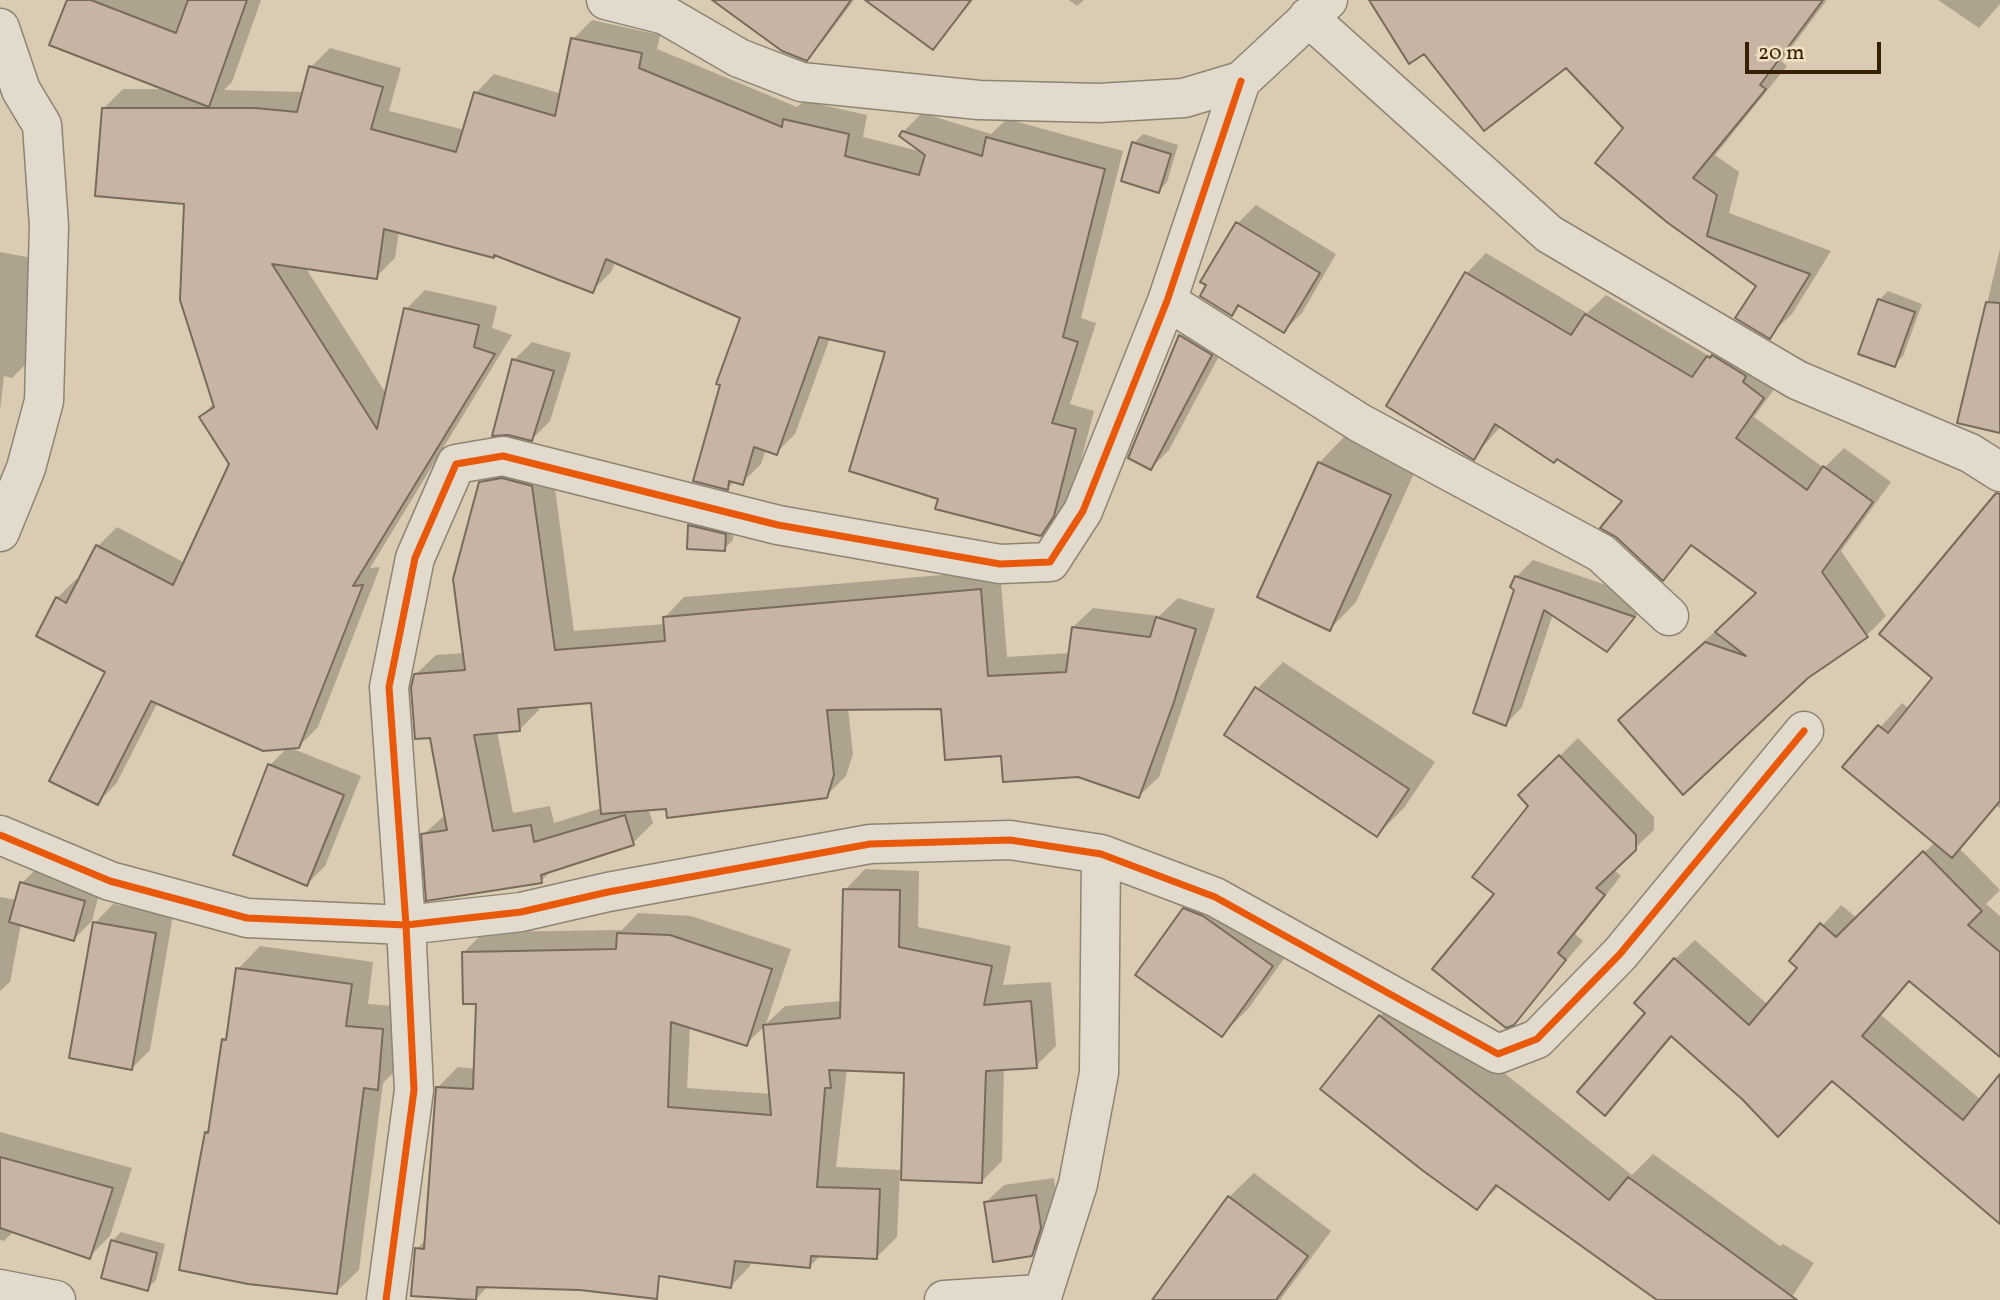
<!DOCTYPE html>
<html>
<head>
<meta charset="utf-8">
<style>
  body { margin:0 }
  #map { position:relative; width:2000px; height:1300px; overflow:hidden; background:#daccb2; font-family:Vollkorn,serif }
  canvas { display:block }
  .scale { position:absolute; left:1745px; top:42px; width:136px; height:32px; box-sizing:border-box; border:4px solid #371f03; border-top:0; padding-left:9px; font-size:21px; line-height:24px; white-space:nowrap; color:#371f03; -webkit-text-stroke:5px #f2e2c2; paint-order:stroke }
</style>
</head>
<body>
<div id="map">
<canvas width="2000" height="1300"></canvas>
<div class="scale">20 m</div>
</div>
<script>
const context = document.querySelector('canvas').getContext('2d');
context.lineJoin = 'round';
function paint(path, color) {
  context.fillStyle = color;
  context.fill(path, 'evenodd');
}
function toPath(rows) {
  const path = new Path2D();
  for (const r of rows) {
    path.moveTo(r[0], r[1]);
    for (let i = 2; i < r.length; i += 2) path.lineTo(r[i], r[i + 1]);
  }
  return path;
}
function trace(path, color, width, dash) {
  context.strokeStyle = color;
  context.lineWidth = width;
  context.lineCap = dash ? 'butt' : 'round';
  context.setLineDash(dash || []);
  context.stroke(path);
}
paint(toPath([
  [69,0,261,0,232,82,224,90,304,92,311,67,330,48,401,68,389,111,465,130,476,93,494,74,562,94,573,39,592,20,660,35,657,49,797,107,804,101,867,115,863,137,923,152,903,132,922,113,991,134,1007,119,1123,151,1081,318,1096,323,1070,404,1094,411,1072,495,1060,515,1040,534,940,498,887,351,830,338,795,434,776,453,766,449,761,464,742,483,735,481,728,488,742,318,616,261,611,272,592,291,495,254,399,231,395,258,376,277,305,267,387,395,406,309,425,290,497,306,492,328,512,335,370,568,380,567,318,727,299,746,158,702,116,784,97,803,107,672,57,598,76,579,79,581,98,546,117,527,185,563,231,464,201,417,214,403,186,202,104,108,123,89,167,89],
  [715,0,854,0,824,40,806,58],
  [868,0,973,0,933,48],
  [1069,0,1084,0,1077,6],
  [1374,0,1827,0,1781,61,1787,66,1715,155,1739,172,1729,213,1831,251,1792,314,1769,336,1758,285,1669,221,1626,128,1566,66,1425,52],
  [1938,0,2000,0,2000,4,1979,28],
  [1143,134,1178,145,1167,182,1159,191,1134,143],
  [1256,205,1336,254,1302,313,1284,331,1241,305,1232,314,1238,223],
  [2000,249,2000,432,1959,421],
  [0,252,43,260,30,360,12,378,4,376,0,411],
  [1486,253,1587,313,1606,295,1709,356,1728,337,1783,377,1754,417,1824,468,1844,448,1891,482,1841,551,1886,616,1867,635,1807,677,1640,700,1758,592,1694,544,1663,578,1625,500,1501,426,1474,457,1388,406,1467,273],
  [1888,291,1922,304,1903,356,1894,365,1879,300],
  [1199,318,1229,337,1169,450,1151,468,1130,457,1181,336],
  [532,342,571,353,550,421,532,439,514,360],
  [1345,436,1416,469,1356,602,1330,629,1319,463],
  [501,463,552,466,574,631,665,624,665,617,684,597,1000,570,1007,657,1070,653,1073,627,1093,608,1159,616,1178,598,1215,609,1159,777,1139,796,1002,754,943,707,848,708,853,754,846,776,826,796,648,808,653,823,633,843,553,869,541,881,423,835,446,814,431,736,415,675,436,655,465,653,481,483],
  [592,701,602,808,554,823,550,806,513,813,497,731,519,730,539,710,538,705],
  [2000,494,2000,808,1997,806,1959,848,2000,890,1986,904,2000,916,2000,974,1910,980,1881,1015,1981,1100,2000,1077,2000,1221,1832,1079,1744,1099,1673,1036,1605,1113,1648,1013,1675,959,1695,940,1768,1005,1799,968,1791,961,1841,905,1857,918,1935,842,1845,767,1902,703,1909,709,1935,678,1991,503],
  [698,517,734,526,733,540,724,549,690,526],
  [1533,560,1650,600,1607,650,1553,614,1522,707,1506,724,1516,577],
  [1283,662,1435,762,1404,808,1377,835,1257,689],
  [1578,738,1654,817,1654,830,1613,869,1621,876,1575,934,1583,941,1513,1023,1497,894,1531,806,1520,795],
  [288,747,361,776,325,866,307,884,270,765],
  [40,865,102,883,92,921,74,939,21,924,10,982,0,991,0,897,17,900,22,883],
  [865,869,919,871,918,927,1011,946,1003,985,1051,982,1056,1046,1036,1066,1004,1068,1002,1161,982,1181,906,1071,847,1069,836,1167,900,1170,897,1237,877,1257,821,1255,810,1266,751,1261,750,1266,730,1287,654,1211,622,1293,489,1285,476,1299,417,1249,426,1239,437,1088,458,1067,476,1069,478,1002,464,952,484,932,622,930,638,913,691,916,791,949,766,1024,785,1006,842,1001,845,890],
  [690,1026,746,1044,765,1026,771,1094,687,1088],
  [1211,883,1298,939,1248,1009,1222,1035,1184,909],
  [113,904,173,915,150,1050,132,1068,95,923],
  [260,946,373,962,368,1004,405,1007,400,1066,383,1083,359,1270,336,1292,206,1133,210,1129,224,1040,229,1035,238,969],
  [1404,993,1632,1175,1653,1154,1780,1246,1783,1244,1814,1263,1790,1300,1660,1300,1500,1185,1477,1208,1380,1016],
  [0,1132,132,1168,110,1236,89,1257,14,1231,4,1241,0,1240],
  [1254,1173,1331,1231,1280,1300,1154,1300,1229,1197],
  [1054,1178,1058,1209,1050,1236,1031,1254,985,1203,1004,1185],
  [121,1232,165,1244,156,1280,147,1289,112,1241]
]), '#0003');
const building = toPath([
  [67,0,91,0,176,33,188,0,247,0,209,107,49,45,67,0],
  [712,0,851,0,807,61,782,51,712,0],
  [865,0,971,0,933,50,865,0],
  [1369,0,1823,0,1760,85,1766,89,1693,178,1717,195,1707,236,1810,274,1770,339,1735,318,1756,286,1668,223,1595,163,1623,128,1566,68,1484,131,1424,54,1409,64,1369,0],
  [571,38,642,53,639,68,782,127,783,119,849,134,845,156,919,175,925,155,899,136,902,131,982,156,986,137,1105,169,1063,337,1078,342,1052,423,1076,429,1054,516,1041,536,935,509,938,499,849,471,885,352,819,337,777,455,754,447,743,485,729,481,728,490,693,481,720,385,716,384,740,318,606,259,593,293,494,255,494,258,384,229,377,279,272,264,377,429,404,308,479,325,474,347,495,354,353,586,363,585,299,748,263,751,151,701,98,805,49,781,105,672,36,636,56,597,66,603,96,545,173,585,229,464,199,417,214,407,180,300,184,204,95,196,102,108,255,108,297,112,309,66,383,87,371,129,456,152,474,92,555,116,571,38],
  [1132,142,1171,154,1159,193,1121,181,1132,142],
  [1236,222,1320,273,1284,333,1238,305,1232,316,1200,296,1206,285,1200,282,1236,222],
  [1465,272,1571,335,1585,314,1692,377,1707,356,1710,358,1712,355,1746,376,1743,382,1764,398,1736,438,1807,490,1823,466,1873,502,1822,572,1868,637,1808,678,1683,795,1618,720,1705,642,1746,656,1715,632,1756,593,1691,545,1663,581,1616,537,1600,528,1622,501,1557,459,1554,463,1495,424,1474,460,1386,406,1465,272],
  [1878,299,1915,312,1895,367,1858,354,1878,299],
  [1986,302,2000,303,2000,433,1957,423,1986,302],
  [1179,335,1212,355,1151,470,1128,458,1179,335],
  [512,359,554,371,532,441,508,435,492,436,512,359],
  [1318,462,1391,495,1330,631,1257,597,1318,462],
  [502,478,532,486,555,650,665,641,663,617,981,589,988,676,1066,672,1072,627,1150,637,1156,617,1196,629,1174,702,1139,798,1078,777,1003,782,1001,756,945,760,941,709,827,710,834,775,827,798,667,818,666,809,601,814,591,703,518,709,520,731,474,735,493,831,531,825,534,842,625,815,634,845,541,875,542,883,426,901,421,834,447,830,430,738,415,739,411,688,414,674,465,670,453,579,479,482,502,478],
  [1996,493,2000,494,2000,801,1952,858,1842,767,1878,725,1888,733,1932,678,1879,634,1996,493],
  [688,525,726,534,725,551,687,549,688,525],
  [1515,576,1635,617,1607,652,1544,610,1506,726,1473,713,1514,590,1510,587,1515,576],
  [1255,687,1409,789,1377,837,1224,735,1255,687],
  [1559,755,1636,835,1636,850,1596,888,1605,895,1558,953,1566,960,1514,1025,1506,1028,1432,969,1494,894,1472,877,1528,806,1518,795,1559,755],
  [268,764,344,795,307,886,233,855,268,764],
  [1923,851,1982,911,1968,925,2000,952,2000,1057,1909,981,1862,1036,1963,1120,2000,1074,2000,1224,1832,1081,1778,1137,1743,1100,1671,1036,1605,1116,1577,1092,1645,1013,1634,1003,1674,958,1749,1025,1797,968,1789,961,1820,923,1836,937,1923,851],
  [20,882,85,901,74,941,9,922,20,882],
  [843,889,900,890,899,947,992,966,984,1005,1031,1001,1037,1068,986,1071,982,1183,901,1180,904,1073,829,1070,831,1088,825,1088,817,1187,880,1189,877,1259,811,1256,810,1268,735,1261,731,1288,659,1276,657,1299,580,1290,477,1287,476,1300,411,1296,415,1248,424,1249,436,1087,473,1089,476,1004,463,1004,462,952,616,949,617,933,670,935,772,969,747,1046,671,1022,668,1107,771,1115,763,1025,840,1018,843,889],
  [1183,908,1203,916,1273,966,1222,1037,1135,975,1183,908],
  [93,922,156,933,132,1070,69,1058,93,922],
  [236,968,352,984,346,1026,383,1029,378,1090,364,1088,337,1294,248,1284,179,1270,205,1132,208,1133,222,1039,226,1040,236,968],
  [1379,1015,1609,1200,1628,1177,1797,1300,1657,1300,1496,1185,1477,1210,1422,1170,1320,1089,1379,1015],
  [0,1157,113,1188,90,1259,0,1228,0,1157],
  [1036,1195,1041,1228,1032,1256,993,1262,984,1202,1036,1195],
  [1228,1196,1308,1256,1276,1300,1152,1300,1228,1196],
  [111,1240,157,1253,148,1291,101,1278,111,1240]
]);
paint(building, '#c8b4a4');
trace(building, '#776c5b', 2);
const minor = toPath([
  [606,0,665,15,739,58,801,82,979,100,1099,103,1184,98,1241,81,1328,0],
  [1308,17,1549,234,1797,380,1970,453,2000,472],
  [0,28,21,90,42,125,49,226,44,401,26,468,0,532],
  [1167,301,1360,423,1601,553,1669,616],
  [0,835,110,881,247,918,406,925,521,912,608,892,870,844,1010,840,1101,854,1215,897,1498,1054,1537,1039,1620,954,1804,731],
  [0,1289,56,1300],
  [386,1300,414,1090,406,925,389,687,415,558,456,464,503,456,778,525,1000,564,1050,562,1083,511,1167,301,1241,81],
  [944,1300,1040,1294],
  [1041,1300,1078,1184,1099,1073,1101,854]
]);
trace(minor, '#8f8472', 41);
trace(minor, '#e1dacd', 38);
trace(toPath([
  [0,835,110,881,247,918,406,925,521,912,608,892,870,844,1010,840,1101,854,1215,897,1498,1054,1537,1039,1620,954,1804,731],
  [386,1300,414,1090,406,925,389,687,415,558,456,464,503,456,778,525,1000,564,1050,562,1083,511,1167,301,1241,81]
]), '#e8590c', 7);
</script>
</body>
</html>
